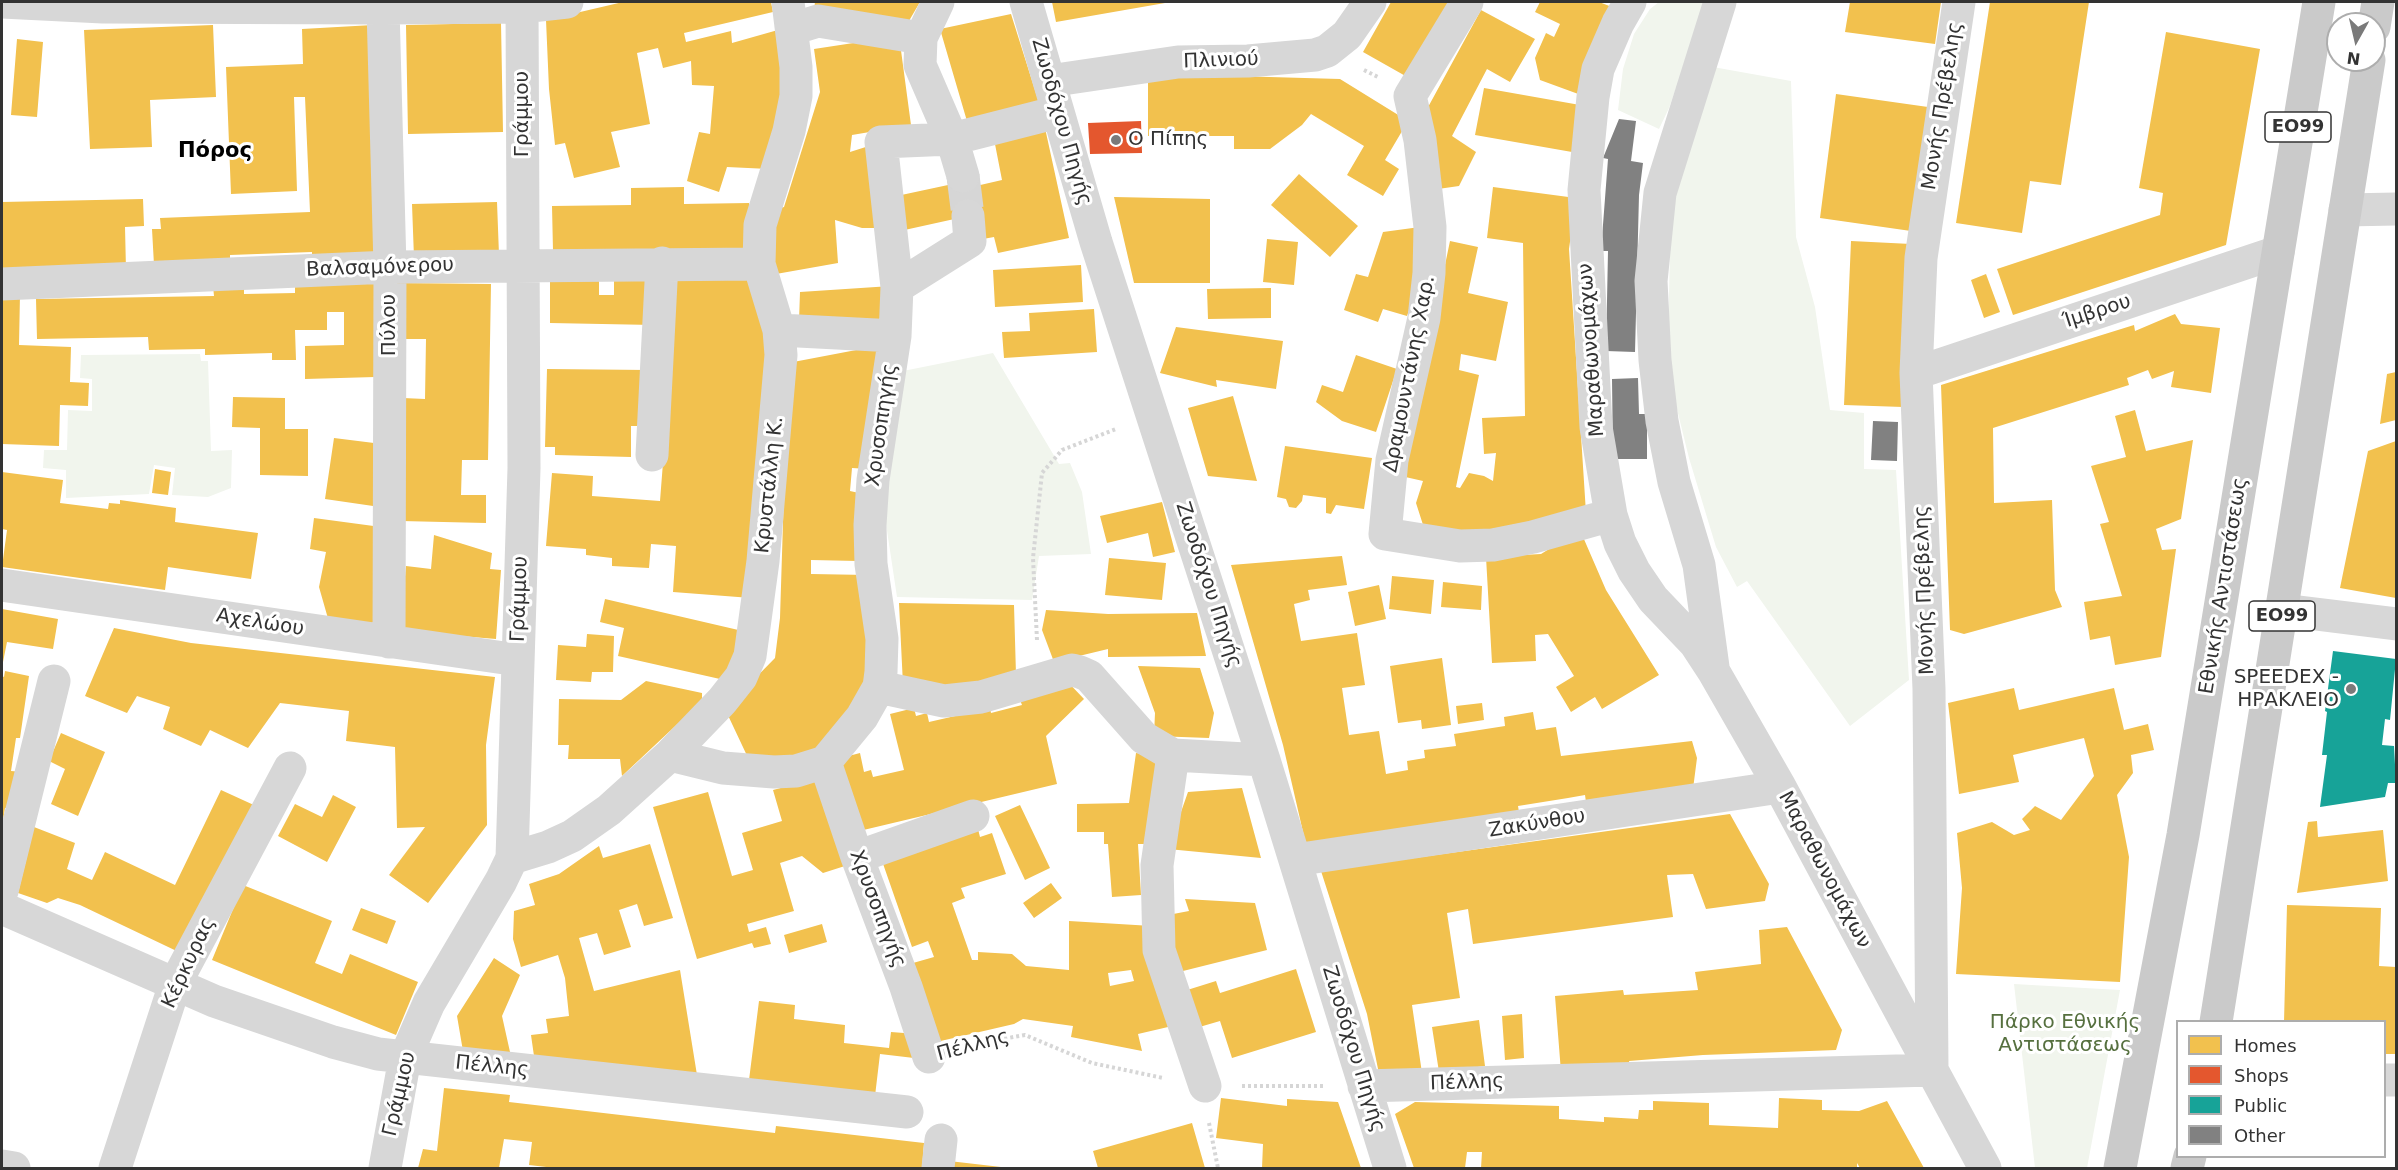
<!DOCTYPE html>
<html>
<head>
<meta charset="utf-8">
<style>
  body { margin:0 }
  #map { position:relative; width:2398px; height:1170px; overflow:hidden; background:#fff; font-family:"DejaVu Sans",sans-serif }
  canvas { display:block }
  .frame { position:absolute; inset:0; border:3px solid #333; pointer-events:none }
  .legend { position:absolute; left:2176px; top:1020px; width:210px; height:138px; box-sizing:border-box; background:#fff; border:2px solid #adadad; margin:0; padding:8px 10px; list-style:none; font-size:18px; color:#333 }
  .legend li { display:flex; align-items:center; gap:12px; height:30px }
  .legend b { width:30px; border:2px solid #adadad }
  .north { position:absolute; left:2326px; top:12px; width:60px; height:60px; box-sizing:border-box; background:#fff; border:2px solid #adadad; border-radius:50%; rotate:188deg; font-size:16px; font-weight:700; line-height:24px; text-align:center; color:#333 }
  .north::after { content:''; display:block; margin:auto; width:21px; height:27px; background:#7a7a7a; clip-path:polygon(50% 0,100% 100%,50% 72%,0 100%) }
</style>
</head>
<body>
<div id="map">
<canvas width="2398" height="1170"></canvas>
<div class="frame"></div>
<ul class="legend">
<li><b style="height:16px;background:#f2c14e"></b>Homes</li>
<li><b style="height:16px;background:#e4572e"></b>Shops</li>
<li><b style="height:16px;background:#17a398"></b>Public</li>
<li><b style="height:16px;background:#818181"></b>Other</li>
</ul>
<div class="north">N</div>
</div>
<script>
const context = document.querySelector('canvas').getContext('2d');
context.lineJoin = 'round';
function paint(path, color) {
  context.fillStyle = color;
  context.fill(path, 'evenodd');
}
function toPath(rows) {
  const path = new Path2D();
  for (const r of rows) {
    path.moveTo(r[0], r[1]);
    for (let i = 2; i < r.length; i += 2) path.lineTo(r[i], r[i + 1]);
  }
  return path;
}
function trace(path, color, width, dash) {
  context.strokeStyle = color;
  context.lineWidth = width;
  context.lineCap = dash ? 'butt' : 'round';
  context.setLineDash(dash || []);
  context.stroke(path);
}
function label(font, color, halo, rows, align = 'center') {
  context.font = font + ' "DejaVu Sans",sans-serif';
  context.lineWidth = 6;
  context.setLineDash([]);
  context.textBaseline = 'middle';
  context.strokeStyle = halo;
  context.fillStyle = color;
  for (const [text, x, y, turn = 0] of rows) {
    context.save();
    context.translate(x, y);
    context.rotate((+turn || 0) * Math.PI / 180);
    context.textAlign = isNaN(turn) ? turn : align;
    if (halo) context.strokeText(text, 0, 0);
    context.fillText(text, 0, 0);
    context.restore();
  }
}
paint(toPath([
  [1659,2,1706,2,1669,108,1659,129,1618,110,1623,69,1634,34,1650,9],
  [1713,67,1791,81,1796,237,1815,307,1830,410,1864,413,1864,469,1896,470,1909,680,1850,726,1747,581,1737,587,1716,547,1689,458,1672,389,1668,344,1671,204],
  [993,353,1059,464,1070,463,1082,492,1091,554,1039,556,1032,600,897,597,883,504,903,371],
  [200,354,201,361,208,361,211,451,232,450,231,488,208,497,172,495,175,468,154,465,149,494,66,498,66,470,43,468,44,450,67,450,68,410,92,411,92,379,80,378,81,355],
  [2014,984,2120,990,2087,1168,2035,1168]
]), '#f1f5ed');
paint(toPath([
  [623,2,771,2,773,12,684,33,686,42,731,31,732,43,785,28,786,96,769,169,727,167,719,192,687,181,699,132,710,134,714,86,692,85,691,61,663,68,658,48,637,53,650,124,611,132,620,167,574,178,565,143,555,145,549,89,546,20],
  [815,2,920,2,906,26,814,10],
  [1052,2,1165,2,1165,3,1056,22],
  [1391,2,1459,2,1409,78,1363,52],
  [1540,2,1599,2,1612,7,1581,95,1540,80,1535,58,1546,33,1554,37,1560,24,1535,12],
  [1850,2,1941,2,1935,44,1845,32],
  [1990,2,2089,2,2061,185,2030,181,2022,233,1956,223],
  [1481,10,1535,39,1510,82,1487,69,1452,136,1476,152,1459,186,1438,189,1421,120],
  [1011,14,1040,106,969,128,940,29],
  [501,23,503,132,408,134,406,25],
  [213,25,216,97,150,100,152,147,90,149,84,30],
  [373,25,382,259,312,261,312,252,230,255,230,262,154,265,152,229,161,229,160,218,310,212,305,97,294,97,297,191,231,194,226,67,303,64,302,29],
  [2166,32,2260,49,2226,245,2013,315,1997,269,2160,215,2163,193,2139,188],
  [17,39,43,42,37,117,11,115],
  [860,42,900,43,911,125,852,135,850,152,872,145,879,228,862,228,835,220,838,263,776,274,771,238,777,209,784,207,820,92,814,49],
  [1234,76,1340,79,1408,121,1385,160,1399,169,1383,196,1347,175,1364,146,1311,114,1302,125,1270,149,1234,149,1234,136,1148,136,1148,77],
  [1484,88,1580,105,1572,152,1475,135],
  [1836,94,1928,107,1911,231,1820,218],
  [1045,128,1069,238,998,253,994,237,983,239,968,216,900,231,892,197,948,185,947,178,976,186,1002,180,994,139],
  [1299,174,1358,226,1330,257,1271,205],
  [684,187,684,204,749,203,750,249,553,251,552,206,631,205,631,188],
  [1493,187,1576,198,1569,249,1586,513,1459,536,1425,531,1416,503,1423,481,1401,476,1450,241,1478,247,1468,293,1508,302,1496,361,1461,354,1459,370,1479,375,1456,487,1460,488,1469,473,1484,476,1493,481,1496,453,1484,454,1482,418,1525,416,1523,243,1487,238],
  [1114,197,1210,199,1210,283,1134,283],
  [143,199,144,226,125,227,126,270,2,273,2,202],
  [497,202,499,255,414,258,412,204],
  [1420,227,1424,267,1407,316,1383,309,1378,322,1344,310,1356,274,1368,277,1383,232],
  [1267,239,1298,242,1294,285,1263,282],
  [1851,241,1911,244,1903,407,1844,405],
  [1081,265,1083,302,995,307,993,270],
  [678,270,752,275,772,337,751,598,673,592,676,546,651,544,649,568,612,566,612,558,586,555,586,549,546,546,552,473,593,476,592,496,660,501],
  [550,274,599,276,599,295,614,295,614,274,655,275,654,325,550,323],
  [1986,274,2000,312,1984,318,1971,280],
  [295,282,382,284,375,377,305,379,305,346,344,345,344,312,327,312,327,330,295,330,296,360,272,360,272,353,205,355,205,349,149,350,148,337,37,339,36,299,214,296,213,286,244,286,244,294,295,293],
  [397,283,491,284,488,460,462,460,461,495,486,495,486,523,401,521,403,398,425,399,426,339,397,339],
  [891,286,889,327,799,321,800,292],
  [1271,288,1271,318,1208,319,1207,289],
  [2,293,20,294,19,345,71,347,70,382,89,383,88,406,60,405,59,446,2,444],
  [1094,309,1097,352,1004,358,1002,332,1030,331,1029,313],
  [2175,314,2181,324,2220,328,2211,393,2171,387,2174,371,2152,379,2148,370,2127,378,2129,385,1993,428,1994,503,2052,500,2055,590,2062,607,1964,634,1950,630,1941,385,2134,325,2135,331],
  [1176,327,1283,341,1276,389,1216,380,1217,387,1160,373],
  [872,347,885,348,868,469,852,468,850,491,859,493,858,561,811,560,811,574,868,575,867,694,817,760,750,762,725,709,775,658,780,618,788,363],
  [1356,355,1397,369,1376,432,1342,421,1316,402,1322,385,1343,392],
  [547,369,648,370,647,426,631,426,631,457,555,455,555,447,545,447],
  [2396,372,2396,420,2380,424,2387,374],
  [1233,396,1257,481,1208,476,1188,408],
  [233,397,285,398,285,429,308,429,308,476,260,475,260,428,232,427],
  [2135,410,2146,451,2193,440,2181,519,2156,529,2162,550,2176,549,2161,657,2115,665,2110,636,2090,640,2084,602,2122,596,2100,524,2109,522,2091,466,2126,457,2115,416],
  [334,438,382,444,380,507,325,499],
  [2396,441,2396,598,2340,588,2368,451],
  [1285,446,1372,458,1364,509,1336,505,1331,514,1326,513,1326,498,1303,495,1302,501,1296,508,1289,507,1286,499,1277,497],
  [155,469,171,472,168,495,152,493],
  [2,472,63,480,60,503,108,509,109,503,120,504,120,500,176,508,175,522,258,533,251,579,168,567,165,590,2,567,7,530,2,529],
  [1162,502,1175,552,1153,557,1148,533,1107,543,1100,516],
  [314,518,381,527,376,627,329,622,319,587,326,552,310,549],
  [1580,530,1606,590,1659,675,1602,709,1595,697,1571,712,1556,687,1574,676,1548,634,1535,635,1536,661,1492,663,1486,557,1541,554],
  [434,535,492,553,490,569,501,570,496,639,400,631,406,566,431,569],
  [1342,556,1347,585,1308,590,1310,600,1294,604,1301,641,1357,633,1365,685,1342,688,1349,735,1379,731,1386,774,1408,770,1407,761,1425,758,1424,750,1456,746,1454,734,1505,726,1504,717,1533,712,1536,730,1556,727,1561,756,1692,741,1697,758,1693,789,1586,802,1585,795,1568,798,1518,806,1519,812,1306,845,1283,745,1231,565],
  [1109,558,1166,563,1162,600,1105,595],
  [1392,576,1434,580,1431,614,1389,609],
  [1443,582,1482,586,1481,610,1441,607],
  [1379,585,1386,619,1355,626,1348,592],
  [605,599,747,632,743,656,720,679,618,656,624,628,600,622],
  [899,603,1014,605,1016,675,942,688,903,685],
  [2,609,58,619,53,649,7,642,2,667],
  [1046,610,1108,614,1197,613,1206,656,1108,657,1108,649,1054,662,1042,630],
  [114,628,191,643,495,677,486,745,487,825,428,903,389,875,425,827,397,828,395,747,346,741,349,711,280,703,248,748,210,730,201,746,163,729,170,707,137,696,127,713,85,696],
  [587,634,614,636,613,672,592,672,591,682,556,680,558,645,586,647],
  [1442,658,1451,725,1422,729,1421,720,1398,723,1390,666],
  [1138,666,1200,668,1214,713,1209,738,1154,736,1155,713],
  [5,671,29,676,20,738,16,738,11,771,23,772,17,810,5,808,3,821,2,676,4,677],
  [1063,677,1084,699,1046,736,1057,784,855,832,837,759,860,753,864,772,871,770,873,777,904,770,890,714,914,708,916,716,927,713,929,722,990,708,991,713,1022,705,1018,695],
  [646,681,702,693,702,701,622,776,620,759,568,759,569,745,558,745,559,699,621,700],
  [2014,688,2019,710,2114,688,2124,730,2148,724,2154,750,2131,755,2133,773,2117,795,2129,857,2120,982,1956,974,1962,888,1957,833,1992,822,2014,835,2030,830,2022,819,2035,806,2061,820,2094,776,2084,738,2013,755,2019,782,1959,794,1948,703],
  [1482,703,1484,720,1458,724,1456,706],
  [61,733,105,752,78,816,51,804,65,769,49,761],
  [1136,753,1160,756,1152,844,1138,844,1141,895,1112,897,1108,844,1104,844,1104,832,1077,832,1077,804,1129,803],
  [819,778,848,865,823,873,802,856,780,863,794,911,747,924,749,932,766,927,771,944,754,948,752,943,697,959,653,807,708,792,732,876,753,870,742,833,782,821,773,790],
  [1242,788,1261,858,1168,849,1188,792],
  [221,790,256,806,185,955,80,905,58,898,47,903,18,893,34,827,75,843,67,869,92,880,105,852,175,885],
  [333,795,356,807,327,862,278,836,295,804,322,817],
  [1020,805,1050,868,1025,880,995,816],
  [1730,814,1769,884,1765,901,1706,909,1693,874,1667,875,1673,917,1473,944,1468,909,1447,913,1460,998,1412,1005,1422,1073,1380,1079,1367,1014,1321,871],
  [2317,821,2318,837,2383,830,2388,881,2297,893,2308,822],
  [977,825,980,837,992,833,1006,874,961,888,965,898,952,903,972,960,978,960,978,952,1012,954,1026,966,1069,970,1069,921,1152,926,1168,1027,1138,1034,1142,1051,1071,1037,1073,1026,1023,1019,1014,1024,932,1043,913,963,934,957,928,941,912,947,881,858],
  [1131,970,1134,981,1110,986,1108,973],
  [650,844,673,918,644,926,637,904,619,910,631,947,604,955,597,933,579,938,594,991,680,970,697,1075,534,1056,531,1035,548,1033,546,1019,569,1016,565,978,558,955,521,967,513,939,514,911,535,905,529,884,559,874,599,846,603,858],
  [1051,883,1062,898,1034,918,1023,903],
  [243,885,332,921,315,963,342,974,350,954,418,982,396,1035,212,960],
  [1185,899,1255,903,1267,950,1175,973,1168,915,1189,911],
  [2287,905,2381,908,2379,966,2396,967,2396,1054,2385,1054,2385,1022,2284,1022],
  [361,908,396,921,387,944,352,930],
  [822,924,827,942,789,953,784,935],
  [1787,927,1842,1030,1836,1050,1703,1055,1629,1061,1630,1066,1561,1072,1555,996,1623,990,1624,995,1698,990,1695,972,1761,964,1759,930],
  [494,958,520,975,502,1016,512,1061,464,1057,457,1016],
  [1296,969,1316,1032,1232,1058,1220,1021,1196,1028,1184,991,1216,981,1220,993],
  [759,1001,795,1005,794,1019,845,1025,844,1043,889,1048,891,1032,917,1034,914,1058,880,1054,875,1096,749,1080],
  [1522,1014,1524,1058,1505,1060,1502,1016],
  [1479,1020,1485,1066,1439,1072,1432,1027],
  [444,1088,510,1095,509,1102,672,1121,775,1133,776,1126,924,1143,922,1168,555,1168,529,1165,532,1142,504,1139,499,1168,418,1168,423,1149,437,1151],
  [1221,1098,1287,1106,1287,1099,1338,1102,1361,1168,1262,1168,1263,1144,1216,1138],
  [1779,1098,1822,1100,1822,1110,1859,1111,1887,1101,1924,1168,1860,1168,1857,1163,1857,1168,1481,1168,1482,1152,1467,1152,1465,1168,1414,1168,1395,1114,1415,1102,1559,1106,1559,1119,1604,1122,1604,1117,1638,1119,1639,1110,1653,1110,1653,1101,1709,1103,1709,1125,1778,1128],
  [1192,1123,1205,1168,1098,1168,1093,1151],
  [949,1161,1001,1167,1001,1168,948,1168]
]), '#f2c14e');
paint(toPath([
  [1141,121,1142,153,1090,154,1088,123]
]), '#e4572e');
paint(toPath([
  [2333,651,2396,659,2390,720,2385,719,2382,745,2394,746,2396,783,2388,783,2385,797,2320,807,2327,755,2322,755,2327,712,2325,711]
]), '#17a398');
paint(toPath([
  [1619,119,1636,121,1631,161,1643,163,1639,195,1635,352,1606,351,1608,251,1601,251,1608,159,1603,158],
  [1638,378,1639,414,1647,414,1647,459,1613,459,1612,379],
  [1873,421,1898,422,1897,461,1871,460]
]), '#818181');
trace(toPath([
  [963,176,968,216]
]), '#d6d6d6', 33, [33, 16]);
trace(toPath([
  [1364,70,1378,77],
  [1037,640,1033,558,1042,473,1062,450,1116,429],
  [963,1046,1025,1035,1092,1063,1163,1078],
  [1242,1086,1324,1086],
  [1209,1123,1218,1168]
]), '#d6d6d6', 4, [3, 3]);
trace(toPath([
  [2,2,103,7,383,8,522,7,567,2],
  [938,2,921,38,920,65,952,139,963,176],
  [1026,2,1096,242,1264,760,1390,1168],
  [1467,2,1410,96,1420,140,1430,227,1429,273,1424,318,1392,460,1385,534,1460,546,1493,545,1533,537,1611,515],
  [1959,2,1921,258,1916,373,1929,689,1932,1070,1985,1168],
  [383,8,390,267,389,642],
  [792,29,818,21,921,38],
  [1049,81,1178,62,1248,61,1315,55,1327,51,1347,35,1370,2],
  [2345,210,2396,209],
  [2,284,390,267,759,264],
  [897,287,970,241,968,216],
  [779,330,895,336],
  [1916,373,2278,252],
  [652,455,662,263],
  [2,585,518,660],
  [2283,610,2396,624],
  [1713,667,1699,565,1674,482,1662,421,1655,360,1651,281,1660,193,1720,2],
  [879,687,944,701,981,697,1072,670,1080,672,1089,676,1144,738,1173,755,1157,865,1159,950,1205,1086],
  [670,755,723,768,774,772,796,771,825,762],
  [1173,755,1264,760],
  [857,857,973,816],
  [512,858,548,847,572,836,609,810,670,755,722,701,741,677,750,656,763,561,781,355,779,330,759,264,760,225,789,131,796,96,796,67,788,2],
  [1295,860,1780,787],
  [2,891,54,681],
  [2,908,214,1001,333,1042,378,1054,907,1112],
  [929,1057,906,987,857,857,825,762,862,717,879,687,881,672,882,639,871,564,870,525,873,480,895,336,897,287,881,142,952,139,1058,112],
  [2384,1080,2396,1080],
  [1364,1086,1932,1070,1780,787,1714,672,1695,643,1653,599,1634,571,1620,543,1611,515,1596,427,1584,190,1593,97,1598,69,1618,23,1630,2],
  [2,1166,14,1168],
  [115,1168,175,984,290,768],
  [385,1168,405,1058,429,1003,501,881,512,858,524,468,522,2],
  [938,1168,941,1140]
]), '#d7d7d7', 33);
trace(toPath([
  [2374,27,2378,2],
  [2216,1022,2369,60],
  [2120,1168,2183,835,2319,2],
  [2187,1168,2190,1156]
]), '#cacaca', 33);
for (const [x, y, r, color] of [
  [1116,140,6,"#7a7a7a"],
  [2351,689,6,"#7a7a7a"]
]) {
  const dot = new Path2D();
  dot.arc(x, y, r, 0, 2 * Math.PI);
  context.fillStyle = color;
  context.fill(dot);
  trace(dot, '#fff', 2);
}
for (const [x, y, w] of [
  [2298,127,66],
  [2282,616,66]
]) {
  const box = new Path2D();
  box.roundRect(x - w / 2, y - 15, w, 30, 4.5);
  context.fillStyle = '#fff';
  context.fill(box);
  trace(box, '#333', 1.5);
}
label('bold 18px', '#333', null, [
  ["ΕΟ99",2298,127],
  ["ΕΟ99",2282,616]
]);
label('20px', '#333', '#fff', [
  ["Πλινιού",1221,61,-2],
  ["Μονής Πρέβελης",1943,106,-81],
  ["Γράμμου",523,114,-90],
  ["Ζωοδόχου Πηγής",1061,122,74],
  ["Βαλσαμόνερου",380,268,-2],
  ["Ίμβρου",2097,312,-18],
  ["Πύλου",390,325,-90],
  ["Μαραθωνομάχων",1592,350,-94],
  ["Δραμουντάνης Χαρ.",1410,374,-79],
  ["Χρυσοπηγής",882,425,-82],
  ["Κρυστάλλη Κ.",770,485,-84],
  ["Ζωοδόχου Πηγής",1208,585,72],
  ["Εθνικής Αντιστάσεως",2224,586,-81],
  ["Μονής Πρέβελης",1925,590,-92],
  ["Γράμμου",520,599,-88],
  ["Αχελώου",260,623,9],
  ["Ζακύνθου",1537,824,-9],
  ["Μαραθωνομάχων",1824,870,62],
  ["Χρυσοπηγής",877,909,69],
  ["Κέρκυρας",189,963,-65],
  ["Πέλλης",973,1046,-15],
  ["Ζωοδόχου Πηγής",1353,1049,73],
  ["Πέλλης",492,1067,6],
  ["Πέλλης",1467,1083,-2],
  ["Γράμμου",400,1094,-77]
]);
label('20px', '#333', '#fff', [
  ["Ο Πίπης",1128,140],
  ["SPEEDEX -",2339,678,"right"],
  ["ΗΡΑΚΛΕΙΟ",2339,701,"right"]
], 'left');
label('20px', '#56703f', '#fff', [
  ["Πάρκο Εθνικής",2065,1023],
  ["Αντιστάσεως",2065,1046]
]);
label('bold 21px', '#000', '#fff', [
  ["Πόρος",215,152]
]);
</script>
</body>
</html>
